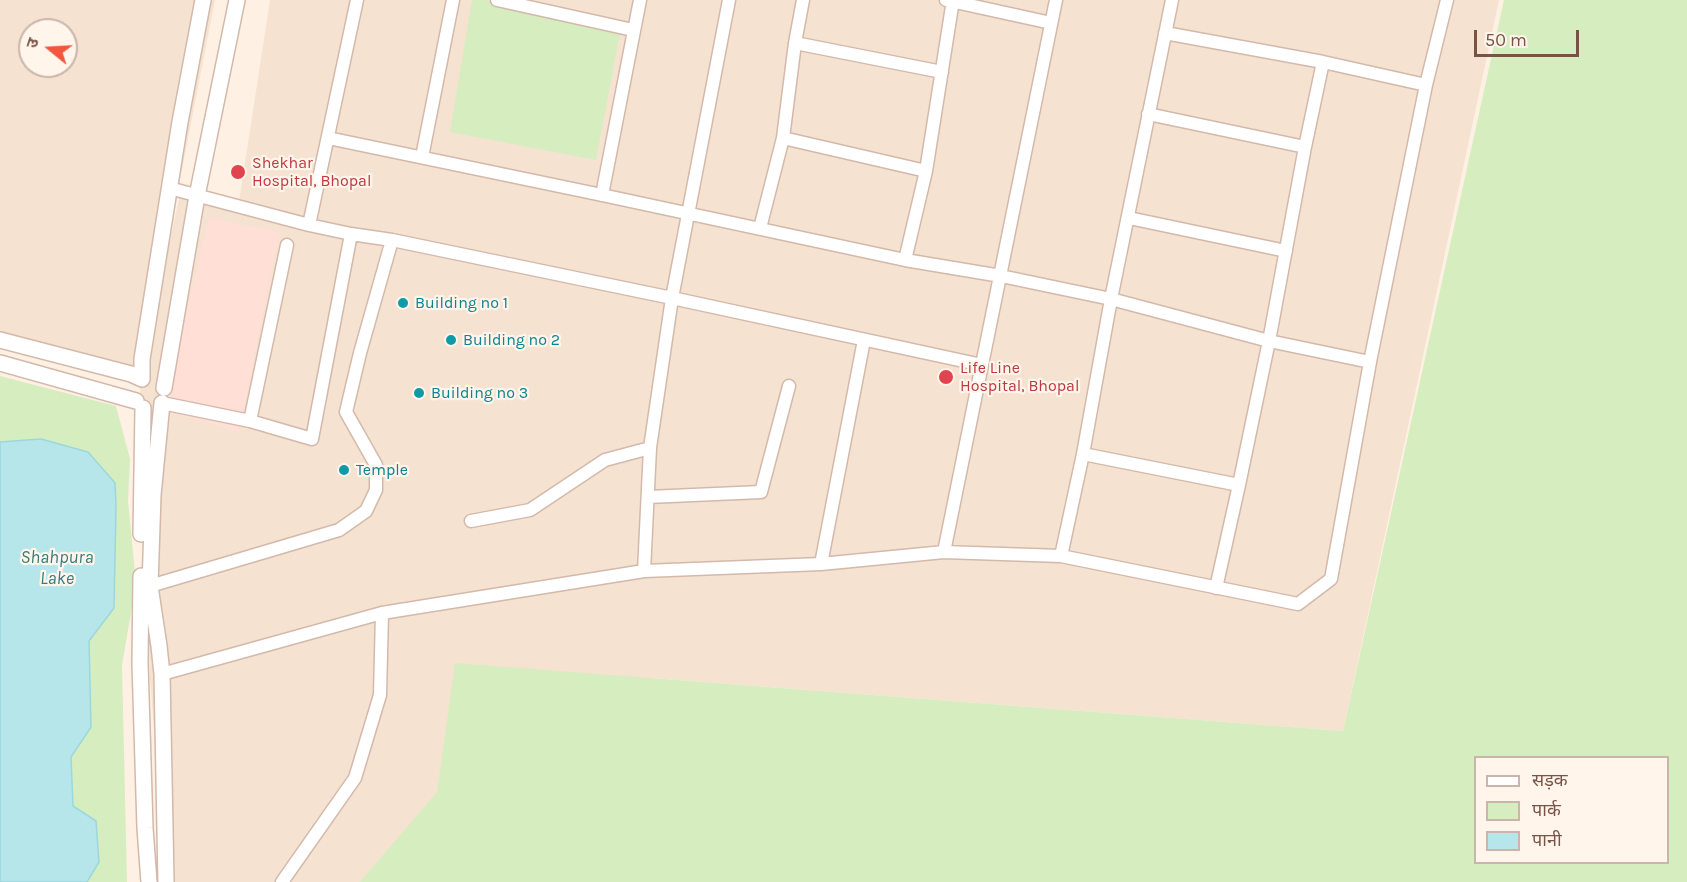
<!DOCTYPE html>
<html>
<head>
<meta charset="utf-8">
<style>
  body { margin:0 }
  #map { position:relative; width:1687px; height:882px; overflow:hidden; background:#fef1e3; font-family:Karla,"Noto Sans Devanagari",sans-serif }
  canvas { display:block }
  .legend { position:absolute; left:1474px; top:756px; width:195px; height:108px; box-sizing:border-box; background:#fff5eb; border:2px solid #c9b5a9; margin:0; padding:8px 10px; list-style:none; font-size:18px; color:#795446 }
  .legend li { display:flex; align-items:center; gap:12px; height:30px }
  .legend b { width:30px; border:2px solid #c9b5a9 }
  .north { position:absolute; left:18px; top:18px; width:60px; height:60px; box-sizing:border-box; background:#fff5eb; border:2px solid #c9b5a9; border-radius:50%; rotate:288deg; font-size:16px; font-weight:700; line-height:24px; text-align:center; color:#795446 }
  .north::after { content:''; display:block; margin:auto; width:21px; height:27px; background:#f3563e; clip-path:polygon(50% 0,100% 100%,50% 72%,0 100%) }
  .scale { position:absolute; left:1474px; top:30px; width:105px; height:27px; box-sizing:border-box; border:3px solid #795446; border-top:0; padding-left:8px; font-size:18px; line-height:21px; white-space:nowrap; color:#795446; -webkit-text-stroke:4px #fff5eb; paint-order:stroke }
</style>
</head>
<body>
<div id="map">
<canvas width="1687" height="882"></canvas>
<ul class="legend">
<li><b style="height:8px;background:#fff"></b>सड़क</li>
<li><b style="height:16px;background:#d6edc0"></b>पार्क</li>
<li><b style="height:16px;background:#b6e6e9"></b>पानी</li>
</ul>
<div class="north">उ</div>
<div class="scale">50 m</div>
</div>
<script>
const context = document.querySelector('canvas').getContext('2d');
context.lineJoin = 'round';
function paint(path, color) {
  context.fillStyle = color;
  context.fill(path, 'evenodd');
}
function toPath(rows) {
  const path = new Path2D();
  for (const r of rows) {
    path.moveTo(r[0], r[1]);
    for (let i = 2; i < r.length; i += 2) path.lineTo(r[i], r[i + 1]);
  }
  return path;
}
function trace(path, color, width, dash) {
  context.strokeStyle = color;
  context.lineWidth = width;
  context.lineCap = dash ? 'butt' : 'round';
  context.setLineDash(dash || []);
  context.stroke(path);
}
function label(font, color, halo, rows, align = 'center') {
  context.font = font + ' Karla,sans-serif';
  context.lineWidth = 4.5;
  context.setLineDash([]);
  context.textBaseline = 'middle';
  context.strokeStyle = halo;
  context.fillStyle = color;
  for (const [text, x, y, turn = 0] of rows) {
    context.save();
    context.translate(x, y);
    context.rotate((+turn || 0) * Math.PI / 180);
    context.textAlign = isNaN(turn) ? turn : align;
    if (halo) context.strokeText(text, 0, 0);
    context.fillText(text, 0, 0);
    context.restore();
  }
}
paint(toPath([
  [0,0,215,0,151,329,180,194,238,208,270,0,1499,0,1343,731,652,678,667,882,166,882,150,679,140,380,0,344],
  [30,30,66,30,66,66,30,66]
]), '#f6e2d1');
paint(toPath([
  [209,218,280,232,239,432,163,410]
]), '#ffdfd6');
paint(toPath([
  [472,0,484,0,620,33,596,160,450,132],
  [1504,0,1687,0,1687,882,360,882,437,792,455,663,1343,731],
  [1476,758,1668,758,1668,862,1476,862],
  [0,376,116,406,130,459,128,501,136,583,122,665,127,882,87,882,99,862,73,806,71,757,91,727,89,641,114,608,116,507,115,483,41,439,0,442]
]), '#d6edc0');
const water = toPath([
  [41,439,88,452,115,483,116,507,114,608,89,641,91,727,71,757,73,806,96,821,99,862,87,882,0,882,0,442,41,439]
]);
paint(water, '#b6e6e9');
trace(water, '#9bd8dc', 1.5);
const minor = toPath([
  [497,0,633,30],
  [946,0,1051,23],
  [1165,33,1323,62,1426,85],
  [795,43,942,72],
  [1148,114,1305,147],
  [328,138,602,195,905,260,1001,276,1111,299,1269,341,1370,362],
  [783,138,926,171],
  [422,157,453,0],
  [169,188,309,225,351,234,392,240,672,298,982,365],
  [602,195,640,0],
  [1129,218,1286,251],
  [309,225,357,0],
  [760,228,783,138,795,43,803,0],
  [905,260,926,171,953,0],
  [162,403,250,421,312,439,351,234],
  [250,421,287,245],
  [1083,454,1239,485],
  [648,497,761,492,789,386],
  [471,521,530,510,605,460,650,448],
  [944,552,1056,0],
  [1061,556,1083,454,1111,299,1172,0],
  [821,564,864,340],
  [644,571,650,448,672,298,729,0],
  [150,586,339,530,366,511,376,490,376,465,346,412,360,353,392,240],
  [1216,588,1239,485,1269,341,1305,147,1323,62],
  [162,674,382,613,644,571,821,564,944,552,1061,556,1298,604,1331,579,1370,362,1426,85,1447,0],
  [282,882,355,778,380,695,382,613]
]);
const tertiary = toPath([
  [0,340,131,374,142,379,142,359,180,122,203,0],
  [0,363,136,401],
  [164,388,197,196,237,0],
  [162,403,153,495,150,586,159,646,162,674,166,882],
  [141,534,143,408],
  [141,576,140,663,145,828,149,882]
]);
trace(minor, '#d3b9ab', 15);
trace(tertiary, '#d3b9ab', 18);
trace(minor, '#fff', 12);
trace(tertiary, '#fff', 15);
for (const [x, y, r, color] of [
  [238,172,8,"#e0444e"],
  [403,303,6,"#0f9aa8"],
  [451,340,6,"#0f9aa8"],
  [946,377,8,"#e0444e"],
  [419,393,6,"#0f9aa8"],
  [344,470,6,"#0f9aa8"]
]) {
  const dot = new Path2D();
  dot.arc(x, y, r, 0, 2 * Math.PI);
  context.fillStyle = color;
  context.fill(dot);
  trace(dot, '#fff5eb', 2);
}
label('16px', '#be3a42', '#fff5eb', [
  ["Shekhar",252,163],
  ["Hospital, Bhopal",252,181],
  ["Life Line",960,368],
  ["Hospital, Bhopal",960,386]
], 'left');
label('16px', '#0d838f', '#fff5eb', [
  ["Building no 1",415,303],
  ["Building no 2",463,340],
  ["Building no 3",431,393],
  ["Temple",356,470]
], 'left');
label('italic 18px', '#397a7f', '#fff5eb', [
  ["Shahpura",57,558],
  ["Lake",57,579]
]);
</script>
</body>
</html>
